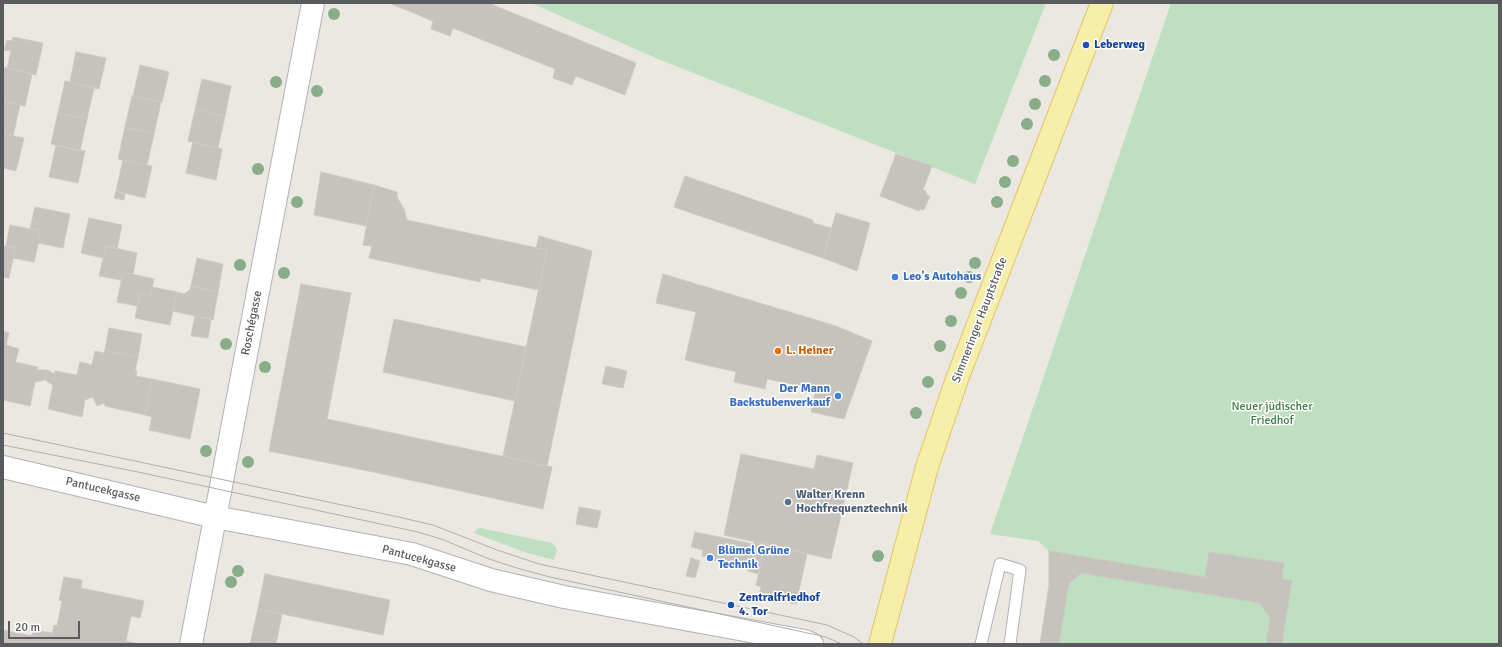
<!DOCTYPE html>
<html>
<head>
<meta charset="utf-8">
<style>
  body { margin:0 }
  #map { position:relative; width:1502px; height:647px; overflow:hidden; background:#eae8e0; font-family:Signika,sans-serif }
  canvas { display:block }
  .frame { position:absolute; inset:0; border:4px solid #595b5f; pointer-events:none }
  .scale { position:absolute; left:8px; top:621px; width:72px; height:18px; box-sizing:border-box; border:2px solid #595b5f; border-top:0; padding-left:5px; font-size:12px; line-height:14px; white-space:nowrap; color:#595b5f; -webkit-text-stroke:3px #fff; paint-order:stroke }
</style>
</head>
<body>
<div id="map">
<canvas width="1502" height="647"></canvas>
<div class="frame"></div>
<div class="scale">20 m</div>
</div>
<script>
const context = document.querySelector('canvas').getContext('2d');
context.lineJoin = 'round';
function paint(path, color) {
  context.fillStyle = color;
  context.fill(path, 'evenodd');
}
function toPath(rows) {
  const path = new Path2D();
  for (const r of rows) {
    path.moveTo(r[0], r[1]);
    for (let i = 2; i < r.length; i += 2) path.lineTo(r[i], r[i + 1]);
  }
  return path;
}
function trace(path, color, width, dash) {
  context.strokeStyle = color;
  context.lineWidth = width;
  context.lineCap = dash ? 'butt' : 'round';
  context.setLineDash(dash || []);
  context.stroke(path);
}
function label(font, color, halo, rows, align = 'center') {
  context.font = font + ' Signika,sans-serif';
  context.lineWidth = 3;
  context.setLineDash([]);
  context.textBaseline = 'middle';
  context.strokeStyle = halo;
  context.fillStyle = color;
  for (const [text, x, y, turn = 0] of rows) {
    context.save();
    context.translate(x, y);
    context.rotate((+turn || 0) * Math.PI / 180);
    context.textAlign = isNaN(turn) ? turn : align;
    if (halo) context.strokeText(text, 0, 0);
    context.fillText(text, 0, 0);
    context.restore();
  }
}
paint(toPath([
  [531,3,1046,3,975,184,658,59],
  [1171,3,1499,3,1499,644,1040,644,1049,585,1049,551,1038,541,990,534],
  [480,528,552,543,556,547,557,551,554,560,527,553,474,533,477,529]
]), '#bee0c0');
const building = toPath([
  [389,3,493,3,493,5,636,63,625,95,576,76,572,85,553,78,555,69,453,28,450,36,431,29,433,21,389,3],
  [13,37,43,43,36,75,7,68,11,51,4,50,7,40,12,41,13,37],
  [76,52,106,58,99,89,70,82,76,52],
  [140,65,169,72,162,102,133,96,140,65],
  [3,67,32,74,25,106,3,101,3,67],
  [202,79,231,86,225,116,195,110,202,79],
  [65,81,94,88,87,119,58,113,65,81],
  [132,96,161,102,154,134,125,127,132,96],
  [3,101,20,105,13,136,3,134,3,101],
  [195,110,225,116,218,148,188,141,195,110],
  [58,113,87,119,80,151,51,144,58,113],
  [125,127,154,134,147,165,118,159,125,127],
  [3,134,24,138,16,171,3,168,3,134],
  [193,142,222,149,216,180,186,173,193,142],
  [56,145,85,151,78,183,49,177,56,145],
  [896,154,932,166,923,190,926,191,927,195,930,196,924,210,920,209,919,211,880,196,896,154],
  [123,160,152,166,145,198,116,191,123,160],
  [321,172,374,185,366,226,314,215,321,172],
  [685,176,813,220,813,223,831,228,823,258,674,207,685,176],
  [374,185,397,192,397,197,404,209,407,220,547,250,539,290,481,278,480,282,369,258,372,246,363,245,374,185],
  [116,191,125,194,124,200,114,198,116,191],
  [35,207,70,214,63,248,38,243,41,231,30,229,35,207],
  [836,213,870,223,857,271,823,258,836,213],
  [89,218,122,225,117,249,106,246,103,258,81,253,89,218],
  [10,225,41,231,34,262,13,258,15,248,6,246,10,225],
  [539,236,592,251,547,466,503,456,547,250,536,248,539,236],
  [3,246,15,248,9,278,3,277,3,246],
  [106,246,137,253,133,274,123,272,121,280,99,276,106,246],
  [197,258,223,264,218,292,191,286,197,258],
  [123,272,154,279,150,296,140,293,137,306,117,302,123,272],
  [663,274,836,326,872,341,844,419,811,412,816,389,767,379,765,389,734,382,736,372,685,360,696,312,656,303,663,274],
  [301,284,351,293,327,419,552,467,543,509,378,473,269,451,301,284],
  [191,286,218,292,213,320,173,311,177,292,184,294,190,290,191,286],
  [152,287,177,292,170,325,135,318,140,293,150,296,152,287],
  [195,316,211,319,208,338,191,336,195,316],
  [394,319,526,347,515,401,383,372,394,319],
  [109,328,142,334,138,357,105,350,109,328],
  [3,331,9,333,6,345,19,349,15,362,38,367,37,370,47,370,45,380,35,382,30,406,3,400,3,331],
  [105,350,138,357,135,370,137,371,136,376,152,379,145,415,105,406,104,403,97,406,93,397,85,400,82,417,48,409,53,385,45,380,47,370,55,374,55,371,77,375,80,362,92,365,95,351,104,353,105,350],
  [606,366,627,371,623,388,602,384,606,366],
  [152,379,200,389,190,439,149,430,152,417,145,415,152,379],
  [741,454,814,469,817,455,853,463,831,559,724,535,741,454],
  [579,507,601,511,597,528,576,524,579,507],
  [695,532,753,544,754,542,765,544,759,574,748,571,747,568,710,559,710,558,702,556,703,550,691,547,695,532],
  [765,544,807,554,796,604,759,596,761,587,756,585,765,544],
  [1049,551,1205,577,1209,552,1284,563,1282,579,1292,580,1282,644,1266,644,1270,618,1260,603,1081,573,1069,584,1059,644,1040,644,1049,585,1049,551],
  [691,558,700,561,695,578,686,576,691,558],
  [265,574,390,600,383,635,258,609,265,574],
  [64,577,82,580,81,588,144,601,140,618,131,616,126,641,135,643,135,644,50,644,54,625,57,626,62,601,59,600,64,577],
  [258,609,282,614,276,644,250,644,258,609],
  [3,630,32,636,33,630,52,633,50,644,3,644,3,630]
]);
paint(building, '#c6c2bd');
trace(building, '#cecabf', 1);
const lane = toPath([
  [981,644,1000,564,1020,570,1010,644]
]);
const street = toPath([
  [3,467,215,517,412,554,491,580,564,597,805,641,812,644],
  [191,644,313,3]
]);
const primary = toPath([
  [880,644,927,467,957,379,1102,3]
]);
trace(lane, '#b1b2b7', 13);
trace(street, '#b1b2b7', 24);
trace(primary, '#e2c561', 24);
trace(lane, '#fff', 11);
trace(street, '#fff', 22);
trace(primary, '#f6eea9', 22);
trace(toPath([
  [3,433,394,516,433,525,497,550,539,564,827,625,854,637,863,644],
  [3,445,138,472,418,532,444,540,489,559,520,569,550,577,826,637,842,644]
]), '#afafb0', 1);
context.fillStyle = '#8aad89';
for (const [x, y] of [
  [334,14],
  [1054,55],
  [1045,81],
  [276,82],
  [317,91],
  [1035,104],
  [1027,124],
  [1013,161],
  [258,169],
  [1005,182],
  [297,202],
  [997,202],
  [975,263],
  [240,265],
  [284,273],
  [969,277],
  [961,293],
  [951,321],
  [226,344],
  [940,346],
  [265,367],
  [928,382],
  [916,413],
  [206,451],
  [248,462],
  [878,556],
  [238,571],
  [231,582]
]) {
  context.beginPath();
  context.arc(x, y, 6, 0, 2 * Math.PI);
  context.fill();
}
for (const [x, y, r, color] of [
  [1086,45,4,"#1a4fb4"],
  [895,277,4,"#3f7fe0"],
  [778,351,4,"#e8710a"],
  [838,396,4,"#3f7fe0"],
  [788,502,4,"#5c6f8a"],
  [710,558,4,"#3f7fe0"],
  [731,605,4,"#1a4fb4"]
]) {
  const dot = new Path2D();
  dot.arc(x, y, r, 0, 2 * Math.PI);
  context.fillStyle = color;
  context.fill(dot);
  trace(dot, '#fff', 1.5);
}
label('bold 12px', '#164399', '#fff', [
  ["Leberweg",1094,45],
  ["Zentralfriedhof",739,598],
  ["4. Tor",739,612]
], 'left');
label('bold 12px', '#366cbe', '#fff', [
  ["Leo's Autohaus",903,277],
  ["Der Mann",830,389,"right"],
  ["Backstubenverkauf",830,403,"right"],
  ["Blümel Grüne",718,551],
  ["Technik",718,565]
], 'left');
label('12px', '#595b5f', '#fff', [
  ["Simmeringer Hauptstraße",980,320,-69],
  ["Roschégasse",252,323,-79],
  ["Pantucekgasse",103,490,13],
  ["Pantucekgasse",419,559,15]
]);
label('bold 12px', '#c56008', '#fff', [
  ["L. Heiner",786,351]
], 'left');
label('12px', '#3b7c42', '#fff', [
  ["Neuer jüdischer",1272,407],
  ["Friedhof",1272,421]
]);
label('bold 12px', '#4e5e75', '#fff', [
  ["Walter Krenn",796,495],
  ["Hochfrequenztechnik",796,509]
], 'left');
</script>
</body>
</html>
